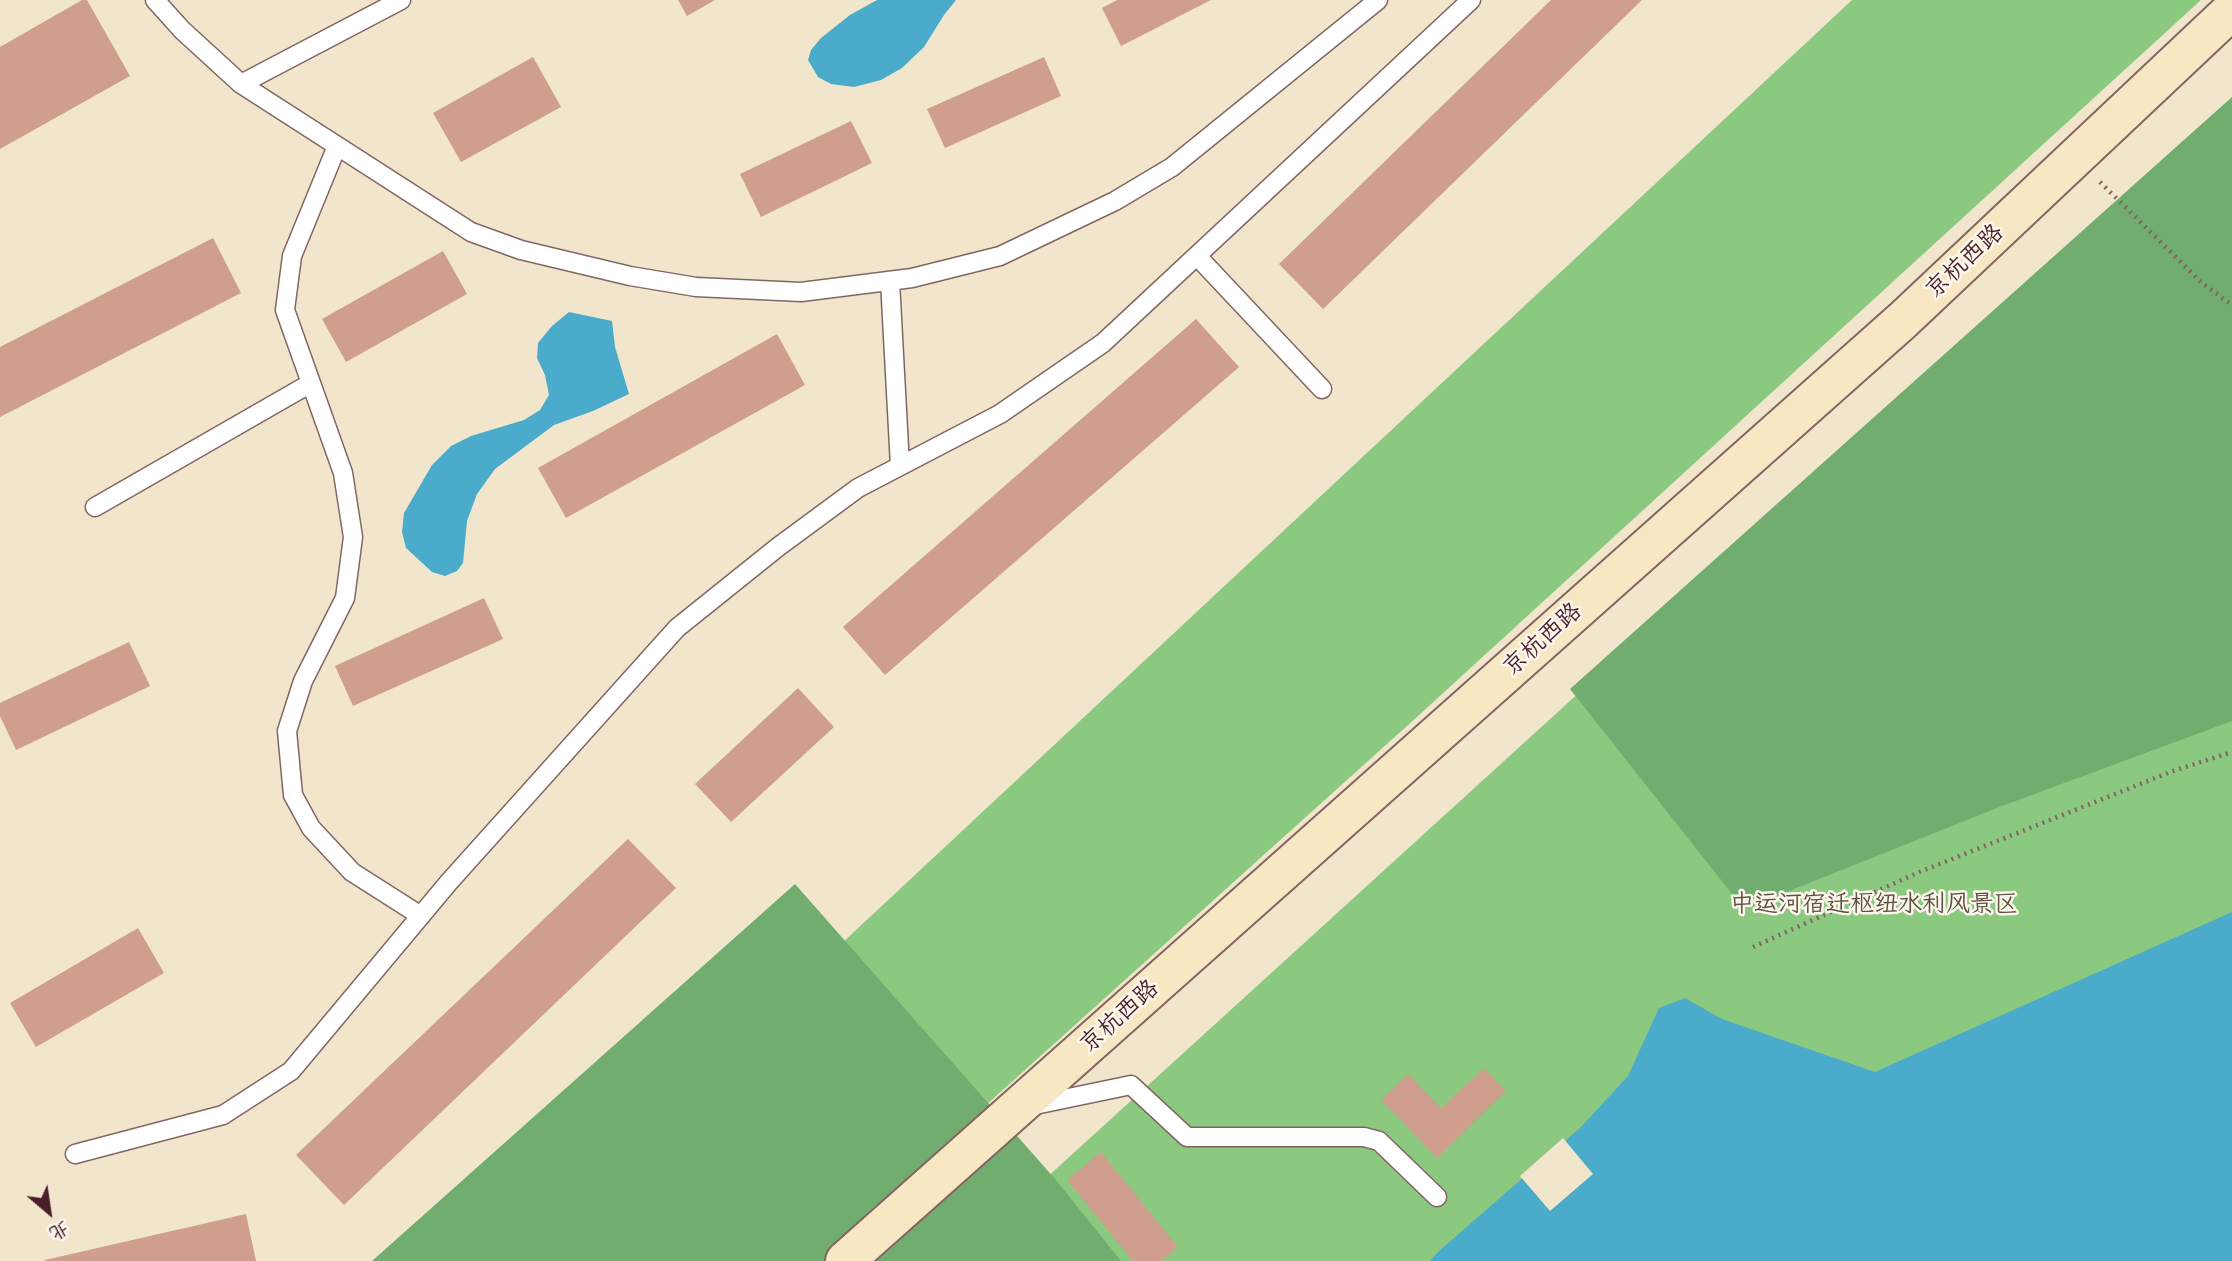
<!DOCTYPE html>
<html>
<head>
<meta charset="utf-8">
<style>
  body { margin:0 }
  #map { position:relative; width:2232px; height:1261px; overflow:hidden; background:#f1e6cb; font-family:Pangolin,"LXGW WenKai TC",sans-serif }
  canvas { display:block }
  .north { position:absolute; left:14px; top:1177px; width:70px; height:70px; -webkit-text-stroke:5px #fbf7ec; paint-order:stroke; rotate:151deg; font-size:19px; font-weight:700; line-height:28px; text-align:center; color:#4a1f2b }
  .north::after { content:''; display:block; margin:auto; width:24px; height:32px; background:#4a1f2b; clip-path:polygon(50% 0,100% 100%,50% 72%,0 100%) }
</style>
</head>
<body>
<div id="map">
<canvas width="2232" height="1261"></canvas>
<div class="north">北</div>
</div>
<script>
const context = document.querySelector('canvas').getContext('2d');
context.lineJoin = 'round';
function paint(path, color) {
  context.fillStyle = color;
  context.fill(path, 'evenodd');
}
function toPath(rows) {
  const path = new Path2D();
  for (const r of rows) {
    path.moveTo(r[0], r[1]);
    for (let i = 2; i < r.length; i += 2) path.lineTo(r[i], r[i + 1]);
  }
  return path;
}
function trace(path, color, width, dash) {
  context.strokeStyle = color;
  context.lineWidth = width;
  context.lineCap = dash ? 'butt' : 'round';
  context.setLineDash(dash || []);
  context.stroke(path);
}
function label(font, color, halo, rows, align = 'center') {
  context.font = font + ' Pangolin,"LXGW WenKai TC",sans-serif';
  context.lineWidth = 5;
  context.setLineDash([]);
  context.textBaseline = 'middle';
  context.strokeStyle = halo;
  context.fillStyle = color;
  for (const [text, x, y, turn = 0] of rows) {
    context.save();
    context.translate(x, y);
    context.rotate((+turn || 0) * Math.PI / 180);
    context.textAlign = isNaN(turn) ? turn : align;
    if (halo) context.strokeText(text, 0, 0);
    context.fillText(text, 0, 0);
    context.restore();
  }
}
paint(toPath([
  [1852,0,2201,0,1418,716,813,1261,494,1261,554,1212],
  [2232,98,2232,1261,955,1261]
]), '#8bc980');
paint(toPath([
  [2232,97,2232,721,2002,806,1744,909,1570,689],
  [795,884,1055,1179,1121,1261,372,1261]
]), '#70ad6e');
paint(toPath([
  [877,0,956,0,944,15,924,47,902,68,881,80,854,87,831,84,818,77,808,60,811,50,821,38,850,15],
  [569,312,612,321,615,347,629,394,593,411,554,425,495,469,477,494,467,521,463,563,457,571,445,576,432,572,406,548,402,532,404,513,432,465,451,446,471,436,524,420,540,410,549,395,545,375,537,358,538,343,552,326],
  [2232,912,2232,1261,1430,1261,1438,1252,1580,1128,1628,1076,1659,1008,1685,998,1722,1019,1875,1072]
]), '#4babca');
paint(toPath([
  [1563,1138,1593,1174,1550,1211,1520,1176]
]), '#f1e6cb');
paint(toPath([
  [82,0,87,0,130,76,0,149,0,47],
  [678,0,715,0,687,16],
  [1117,0,1211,0,1121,46,1102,8],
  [1551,0,1642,0,1323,309,1279,264],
  [533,57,561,107,461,162,433,113],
  [1044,57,1061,96,945,148,927,109],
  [851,121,872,163,761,217,740,174],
  [213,238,241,293,0,417,0,347],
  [443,251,467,294,346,362,322,319],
  [1196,319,1239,367,885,675,843,627],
  [777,334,805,385,566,518,538,468],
  [484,598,503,639,353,706,335,666],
  [129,642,150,686,16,750,0,716,0,703],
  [798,688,834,727,731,822,695,784],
  [628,839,676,888,344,1205,296,1155],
  [138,928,164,973,36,1047,10,1003],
  [1484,1068,1506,1091,1437,1158,1381,1100,1408,1074,1441,1108],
  [1101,1152,1178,1247,1161,1261,1133,1261,1067,1180],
  [246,1214,256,1261,45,1261,45,1260]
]), '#cf9e8d');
const lane = toPath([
  [155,0,182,30,241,84,471,232,521,250,630,276,696,287,801,292,912,278,1000,256,1115,201,1172,167,1378,0],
  [241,84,401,0],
  [337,146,292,256,285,310,343,473,353,537,345,598,303,681,287,731,293,795,311,828,352,872,421,916],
  [1197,256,1322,389],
  [890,281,900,466],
  [95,507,311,383],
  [1030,1106,1131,1085,1187,1137,1364,1137,1379,1141,1437,1197],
  [75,1154,223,1115,291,1071,449,882,677,628,778,547,858,488,1000,414,1103,343,1471,0]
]);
const secondary = toPath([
  [845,1261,1903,320,2232,10]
]);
trace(lane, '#846563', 21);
trace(secondary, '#846563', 42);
trace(toPath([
  [2100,182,2202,283,2232,305],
  [1753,947,1917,873,2173,771,2232,752]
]), '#846563', 4.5, [2, 5]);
trace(lane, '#fff', 18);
trace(secondary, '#f7e8c3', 38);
label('24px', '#4a1f2b', '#fbf7ec', [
  ["京杭西路",1965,262,-43],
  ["京杭西路",1543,640,-42],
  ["京杭西路",1120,1017,-42]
]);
label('24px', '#5e5244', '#fbf7ec', [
  ["中运河宿迁枢纽水利风景区",1874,905]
]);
</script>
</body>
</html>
